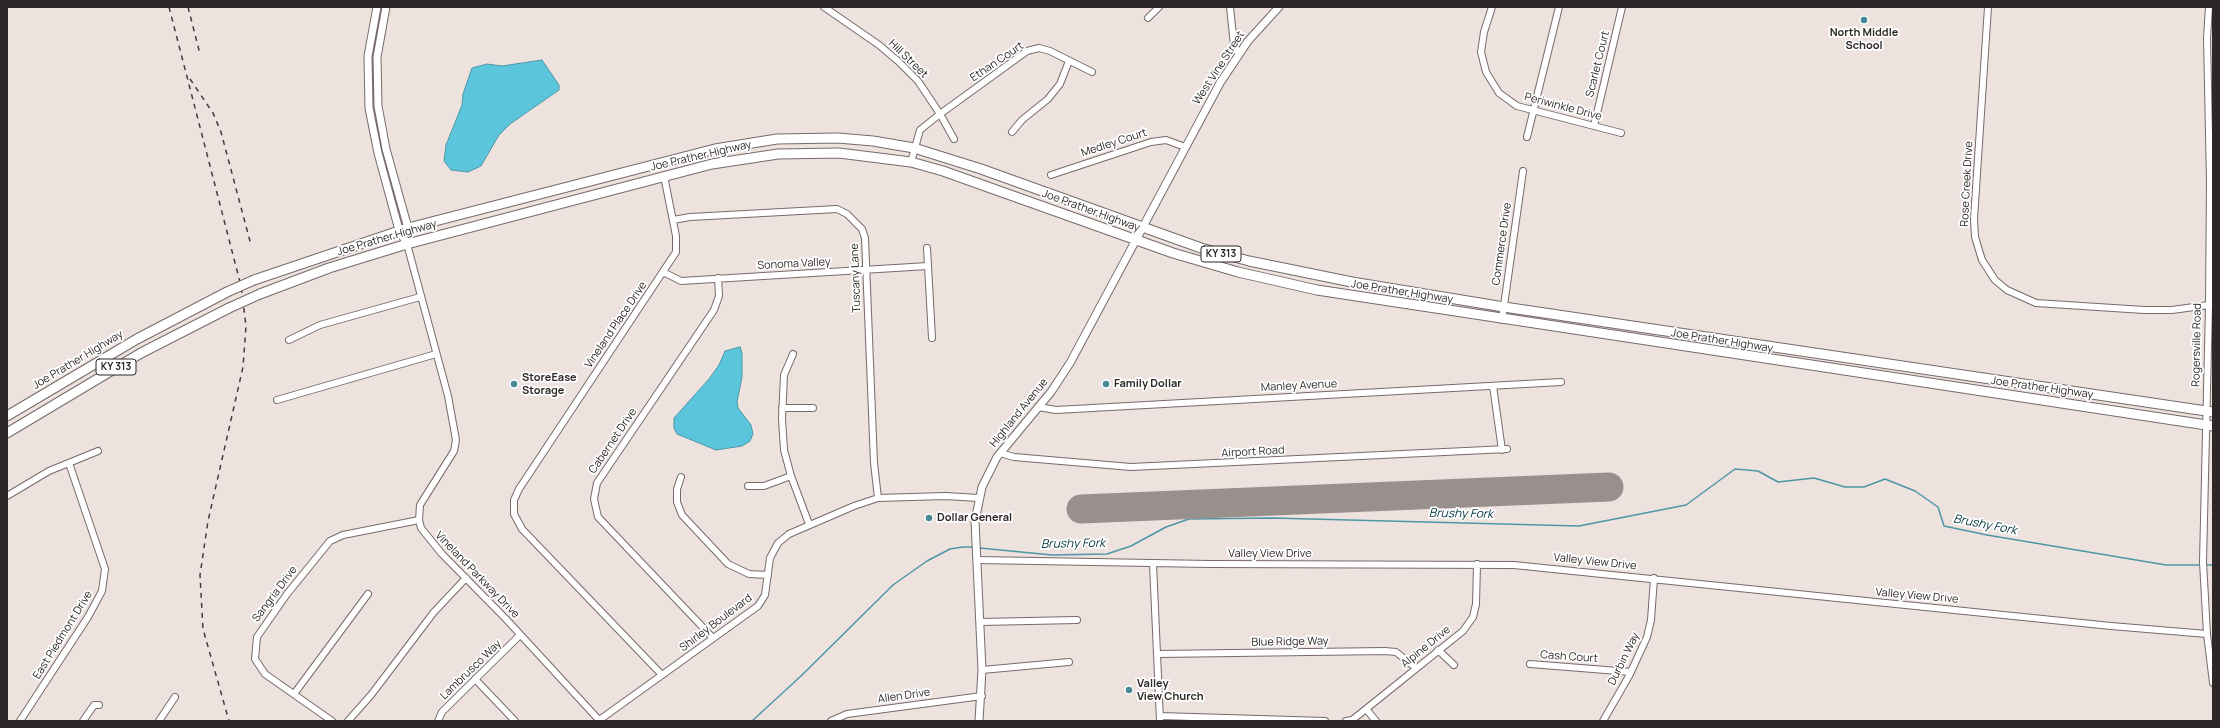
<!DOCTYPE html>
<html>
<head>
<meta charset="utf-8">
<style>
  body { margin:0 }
  #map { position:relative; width:2220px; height:728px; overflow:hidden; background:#eee2df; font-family:Manrope,sans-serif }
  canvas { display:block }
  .frame { position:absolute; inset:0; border:8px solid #2d2827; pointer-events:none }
</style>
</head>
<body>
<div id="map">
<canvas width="2220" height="728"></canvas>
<div class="frame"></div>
</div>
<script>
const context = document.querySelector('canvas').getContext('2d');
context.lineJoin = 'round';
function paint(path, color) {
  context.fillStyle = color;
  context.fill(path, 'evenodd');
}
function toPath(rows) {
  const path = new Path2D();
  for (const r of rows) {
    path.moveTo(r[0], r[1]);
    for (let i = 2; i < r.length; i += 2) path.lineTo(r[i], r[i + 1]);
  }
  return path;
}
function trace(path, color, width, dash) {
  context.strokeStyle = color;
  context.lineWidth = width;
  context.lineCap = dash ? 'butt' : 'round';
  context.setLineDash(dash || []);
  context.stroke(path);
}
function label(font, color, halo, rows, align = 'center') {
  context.font = font + ' Manrope,sans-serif';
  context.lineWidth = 3.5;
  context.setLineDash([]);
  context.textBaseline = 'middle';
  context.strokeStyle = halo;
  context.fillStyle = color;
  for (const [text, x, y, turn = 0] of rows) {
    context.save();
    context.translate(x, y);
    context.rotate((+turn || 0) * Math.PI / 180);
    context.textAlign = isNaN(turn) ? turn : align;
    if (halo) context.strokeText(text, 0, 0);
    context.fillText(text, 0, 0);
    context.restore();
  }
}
const water = toPath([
  [542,60,559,85,559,90,510,124,499,135,481,166,468,172,451,170,444,161,446,145,462,105,463,94,472,68,487,64,502,66,542,60],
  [740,347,742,353,742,377,737,402,738,408,751,425,753,434,750,441,742,446,716,450,677,434,674,428,674,418,709,379,719,365,725,351,740,347]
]);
paint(water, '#5bc5dc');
trace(water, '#4d96a6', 1);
trace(toPath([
  [980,548,1052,555,1107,554,1131,546,1166,527,1189,519,1272,518,1579,526,1686,505,1735,469,1758,471,1778,482,1814,478,1845,487,1864,487,1885,479,1915,491,1938,507,1944,526,1987,535,2166,565,2199,565],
  [2207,565,2213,565],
  [752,721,801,676,893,585,927,561,950,549,963,547,974,547]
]), '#4d96a6', 1.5);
trace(toPath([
  [1081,509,1609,487]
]), '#98908d', 29);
const minor = toPath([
  [824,7,879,45,899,62,918,81,940,114,920,130,911,162],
  [1230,7,1234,45,1239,54],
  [1492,7,1484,32,1481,52,1486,72,1499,93,1517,106,1621,133],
  [1988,7,1974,219,1975,237,1982,260,1995,280,2007,290,2036,303,2144,310,2172,310,2209,305],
  [2209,7,2207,38,2210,182,2209,305,2203,562,2207,634,2213,683],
  [1148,18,1159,7],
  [1594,126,1622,7],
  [1012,132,1022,120,1048,99,1060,84,1069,61],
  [1527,137,1559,7],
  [954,139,940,114,1027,51,1039,48,1050,51,1092,72],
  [1051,175,1151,142,1166,140,1185,147],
  [673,220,690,217,837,209,847,214,862,229,865,238,874,463,878,498],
  [407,244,448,396,456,440,454,451,420,505,419,520,421,528,442,554,506,619,599,720],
  [927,248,932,338],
  [663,272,681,281,928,266],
  [1502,320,1523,171],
  [289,340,320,325,420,297],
  [793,354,784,375,782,419,784,450,791,476,809,524],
  [1493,386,1502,450],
  [277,400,436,354],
  [1038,407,1056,410,1561,382],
  [782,408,813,408],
  [1000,453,1014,457,1131,467,1507,449],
  [681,477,677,489,677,502,682,515,728,564,749,574,768,575],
  [748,486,764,486,791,476],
  [7,496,49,471,98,451],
  [977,560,1210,564,1514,565,2111,626,2207,634],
  [1153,564,1160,721],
  [980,622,1077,620],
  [713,638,598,517,594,499,597,483,714,310,719,296,718,278],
  [1438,650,1454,665],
  [1158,654,1385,651,1396,652,1416,668],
  [1530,664,1631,672],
  [982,670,1069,662],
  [662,675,522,529,514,514,514,500,519,489,676,252,676,236,664,176],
  [475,679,515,721],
  [294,694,368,594],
  [1366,709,1376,721],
  [1160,716,1325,721],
  [20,721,88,617,102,591,105,569,69,463],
  [83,721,94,705,99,705],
  [159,721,175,697],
  [332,721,265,674,255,659,257,637,287,594,330,541,343,535,419,520],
  [348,721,371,695,434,612,466,578],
  [438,721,442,712,520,635],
  [598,721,758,606,765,595,770,558,778,543,789,534,854,506,878,498,946,496,978,498],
  [831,721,847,714,982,696],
  [1346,721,1352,720,1361,713,1463,631,1473,617,1476,604,1477,564],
  [1603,721,1629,676,1647,637,1651,620,1654,578]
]);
const major = toPath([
  [377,7,368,56,369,108,378,153,399,230,407,244],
  [386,7,377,57,378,106,386,149,408,228,407,244],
  [979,721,982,670,975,521,982,487,997,457,1051,392,1070,363,1220,83,1248,41,1279,7]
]);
const highway = toPath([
  [254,280,408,228,715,149,777,139,838,138,873,141,914,148,981,169,1201,248,1249,261,1352,282,1504,307,2213,412],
  [260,294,329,268,407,244,712,164,778,154,839,153,911,162,943,171,1173,253,1238,272,1317,290,2213,426],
  [7,416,137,339,227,292],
  [7,433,141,353,229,308]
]);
trace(minor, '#766b69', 8);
trace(major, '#766b69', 9);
trace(highway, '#766b69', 11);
trace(minor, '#fff', 6);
trace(major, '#fff', 7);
trace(highway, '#fff', 9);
trace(toPath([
  [169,7,241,286,246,326,243,367,208,521,200,575,203,629,229,721],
  [188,7,200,54],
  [190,79,213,113,221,132,251,245]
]), '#423d3b', 1.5, [5, 5]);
const highwayBridge = toPath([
  [227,292,254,280],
  [229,308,260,294]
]);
trace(highwayBridge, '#766b69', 11, []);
trace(highwayBridge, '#fff', 9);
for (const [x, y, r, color] of [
  [1864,20,4,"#458997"],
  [514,384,4,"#458997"],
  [1106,384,4,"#458997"],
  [929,518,4,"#458997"],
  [1129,690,4,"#458997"]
]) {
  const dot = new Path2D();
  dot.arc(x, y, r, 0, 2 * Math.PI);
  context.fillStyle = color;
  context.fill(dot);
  trace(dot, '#fff', 1.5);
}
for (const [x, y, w] of [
  [1221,254,40],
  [116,367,40]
]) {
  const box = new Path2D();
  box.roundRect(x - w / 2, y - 8, w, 16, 3);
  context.fillStyle = '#fff';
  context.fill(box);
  trace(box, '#2d2827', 1);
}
label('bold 10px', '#2d2827', null, [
  ["KY 313",1221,254],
  ["KY 313",116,367]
]);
label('bold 11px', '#2d2827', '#fff', [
  ["North Middle",1864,33,"center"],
  ["School",1864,46,"center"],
  ["StoreEase",522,378],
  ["Storage",522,391],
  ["Family Dollar",1114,384],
  ["Dollar General",937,518],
  ["Valley",1137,684],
  ["View Church",1137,697]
], 'left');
label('11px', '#2d2827', '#fff', [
  ["Hill Street",908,59,44],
  ["Ethan Court",997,62,-34],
  ["Scarlet Court",1598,64,-76],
  ["West Vine Street",1219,68,-57],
  ["Periwinkle Drive",1563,107,15],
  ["Medley Court",1114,143,-18],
  ["Joe Prather Highway",701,156,-13],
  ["Rose Creek Drive",1967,184,-87],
  ["Joe Prather Highway",1091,211,20],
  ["Joe Prather Highway",387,238,-16],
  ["Commerce Drive",1502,244,-82],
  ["Sonoma Valley",794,264,-3],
  ["Tuscany Lane",856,278,-92],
  ["Joe Prather Highway",1402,292,9],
  ["Vineland Place Drive",616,325,-56],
  ["Joe Prather Highway",1722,341,9],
  ["Rogersville Road",2197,345,-89],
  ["Joe Prather Highway",78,360,-31],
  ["Manley Avenue",1299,386,-3],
  ["Joe Prather Highway",2042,388,8],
  ["Highland Avenue",1019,413,-51],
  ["Cabernet Drive",613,441,-56],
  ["Airport Road",1253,452,-3],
  ["Valley View Drive",1270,554],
  ["Valley View Drive",1595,562,6],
  ["Vineland Parkway Drive",477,575,46],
  ["Sangria Drive",275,594,-53],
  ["Valley View Drive",1917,596,5],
  ["Shirley Boulevard",716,623,-37],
  ["East Piedmont Drive",63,635,-58],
  ["Blue Ridge Way",1290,642,-1],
  ["Alpine Drive",1426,647,-39],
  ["Cash Court",1569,657,4],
  ["Durbin Way",1624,659,-64],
  ["Lambrusco Way",471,670,-44],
  ["Allen Drive",904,696,-8]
]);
label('italic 12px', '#00333c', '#fff', [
  ["Brushy Fork",1461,514,1],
  ["Brushy Fork",1985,525,11],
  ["Brushy Fork",1073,544,-1]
]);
</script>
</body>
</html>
